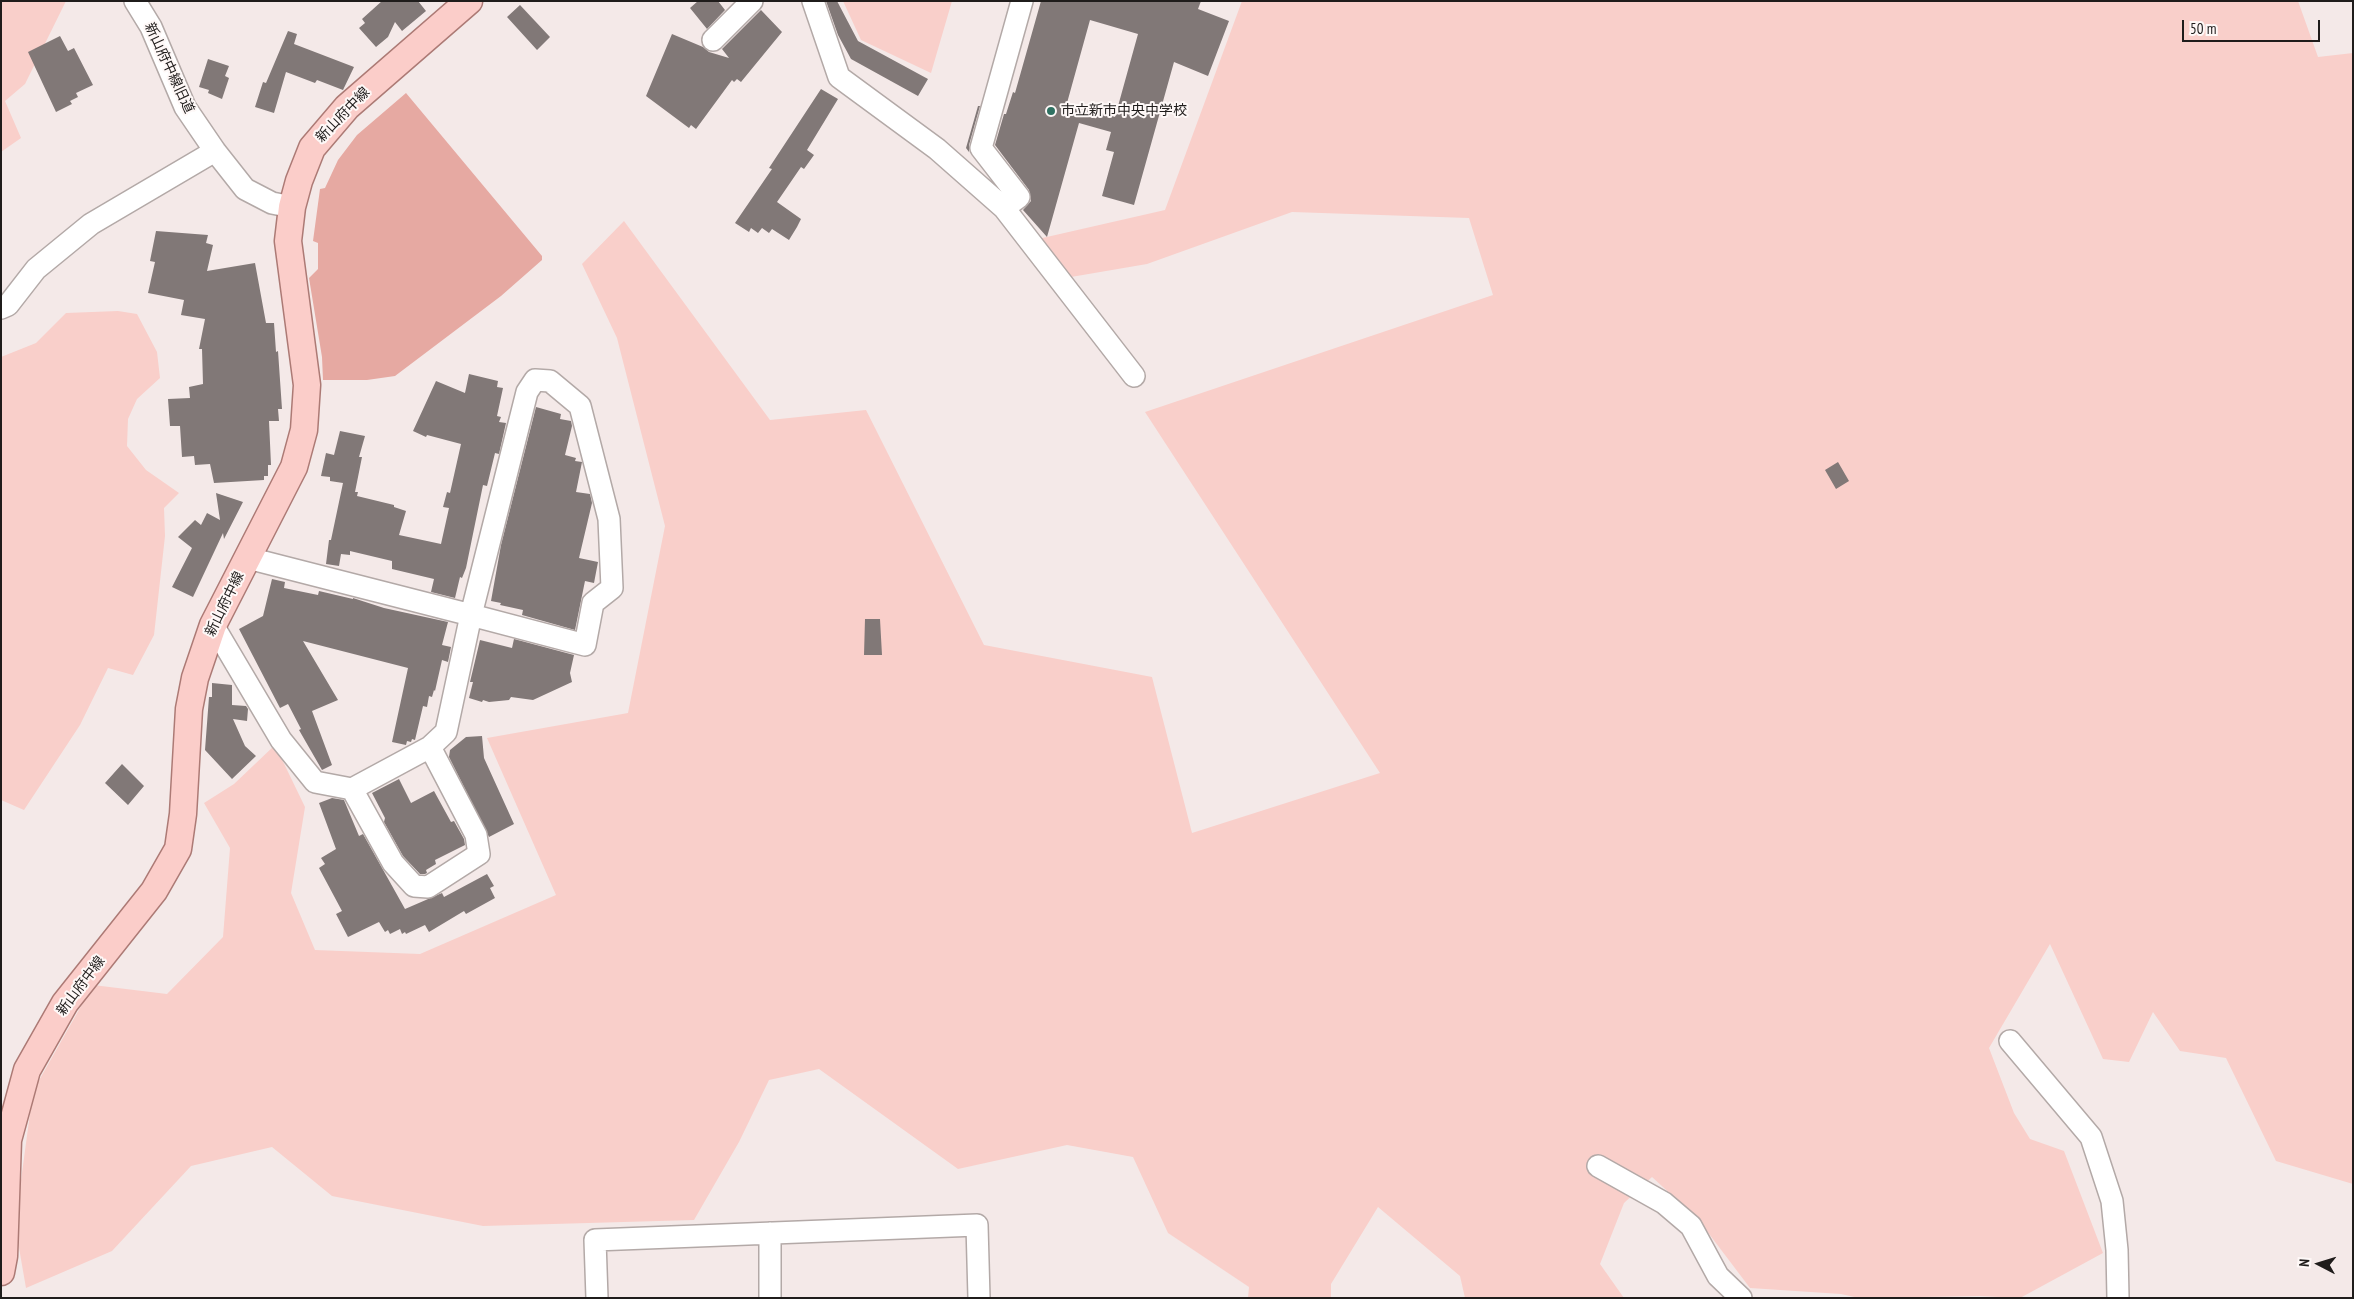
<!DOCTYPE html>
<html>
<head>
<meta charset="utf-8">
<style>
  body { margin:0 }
  #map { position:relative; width:2354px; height:1299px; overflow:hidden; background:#f4e9e8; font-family:"PT Sans Narrow",sans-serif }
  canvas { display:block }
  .frame { position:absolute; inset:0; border:2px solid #1f1c1b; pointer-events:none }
  .north { position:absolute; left:2294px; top:1239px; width:50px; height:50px; -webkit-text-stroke:4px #fef8f7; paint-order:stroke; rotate:275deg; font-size:14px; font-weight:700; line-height:20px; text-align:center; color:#1f1c1b }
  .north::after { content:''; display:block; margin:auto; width:18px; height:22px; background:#1f1c1b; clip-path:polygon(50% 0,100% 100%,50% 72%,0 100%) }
  .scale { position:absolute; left:2182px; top:20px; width:138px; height:22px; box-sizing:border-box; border:2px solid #1f1c1b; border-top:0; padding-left:6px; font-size:15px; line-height:18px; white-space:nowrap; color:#1f1c1b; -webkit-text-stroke:4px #fef8f7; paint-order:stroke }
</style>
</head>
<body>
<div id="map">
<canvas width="2354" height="1299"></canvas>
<div class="frame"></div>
<div class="north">N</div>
<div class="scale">50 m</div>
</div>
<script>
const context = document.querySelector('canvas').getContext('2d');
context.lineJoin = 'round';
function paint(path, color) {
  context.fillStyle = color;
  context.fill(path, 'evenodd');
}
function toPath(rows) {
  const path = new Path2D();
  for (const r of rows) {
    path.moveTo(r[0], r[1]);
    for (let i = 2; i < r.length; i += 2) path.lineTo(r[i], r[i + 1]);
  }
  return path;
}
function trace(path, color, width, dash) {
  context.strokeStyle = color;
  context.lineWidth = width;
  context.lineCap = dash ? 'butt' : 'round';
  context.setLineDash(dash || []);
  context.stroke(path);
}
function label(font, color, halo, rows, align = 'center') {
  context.font = font + ' "PT Sans Narrow","Noto Sans JP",sans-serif';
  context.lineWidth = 4;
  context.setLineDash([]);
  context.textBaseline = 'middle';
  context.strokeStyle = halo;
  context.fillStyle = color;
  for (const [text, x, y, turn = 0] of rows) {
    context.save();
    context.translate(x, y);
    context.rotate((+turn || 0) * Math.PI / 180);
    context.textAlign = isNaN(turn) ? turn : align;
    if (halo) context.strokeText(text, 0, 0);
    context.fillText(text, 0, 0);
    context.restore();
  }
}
paint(toPath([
  [1,1,66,1,25,84,5,101,21,138,1,152],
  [843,1,952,1,931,73,861,40],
  [1242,1,2298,1,2318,57,2353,53,2353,1184,2276,1161,2226,1058,2180,1051,2153,1012,2129,1062,2103,1059,2050,944,1989,1048,2014,1113,2030,1139,2064,1151,2103,1253,2020,1298,1980,1296,1859,1298,1841,1294,1750,1288,1697,1218,1652,1177,1624,1203,1600,1264,1624,1298,1465,1298,1460,1276,1378,1207,1331,1284,1331,1298,1248,1298,1249,1287,1168,1233,1133,1157,1067,1145,958,1169,819,1069,769,1080,739,1142,694,1220,483,1226,332,1196,272,1147,191,1166,112,1251,26,1288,15,1225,33,1091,93,985,167,994,223,937,230,848,204,803,234,784,275,745,305,807,291,893,315,950,420,954,556,895,487,738,628,713,665,526,617,338,582,264,624,221,770,420,866,410,984,645,1152,677,1192,833,1380,773,1145,412,1493,295,1469,218,1292,212,1147,264,1071,277,1038,239,1165,210],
  [118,311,137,314,157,352,160,378,137,399,128,419,127,446,146,470,179,493,164,508,165,536,154,635,133,675,108,668,80,725,24,810,1,800,1,357,36,343,66,313]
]), '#f9cfca');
paint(toPath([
  [406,93,542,256,542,260,501,296,395,376,367,380,323,380,322,357,309,278,318,269,318,243,313,241,320,189,325,188,338,160,357,135]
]), '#e6a9a2');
paint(toPath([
  [382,1,418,1,426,11,402,31,395,22,388,37,376,47,359,28,365,23,362,19],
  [698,1,718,1,725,10,707,29,690,8],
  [826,1,837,1,858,41,928,79,918,96,851,59,838,35],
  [1041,1,1201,1,1198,9,1229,21,1208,76,1174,62,1134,205,1102,196,1114,152,1106,150,1111,132,1079,123,1047,237,1023,210,1031,201,1029,190,995,145,1004,114,1006,114,1013,92,1015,93],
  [1090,20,1138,34,1115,117,1067,103],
  [520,5,550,37,537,50,507,17],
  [761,10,782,32,741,82,737,79,734,82,732,80,696,129,691,125,689,128,646,96,672,34,703,47,709,52,729,58,722,49],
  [288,31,297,34,294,44,354,67,343,90,317,80,315,83,286,72,274,113,255,107,263,82,266,83],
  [60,36,68,51,74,48,93,85,76,93,78,97,70,101,72,104,56,112,28,52],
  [208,59,229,66,225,76,229,78,222,99,208,93,209,90,199,87],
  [821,89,838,99,807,150,814,155,804,169,801,167,777,202,801,219,797,227,789,240,772,229,769,233,762,228,758,233,751,228,749,232,735,223,772,169,769,168],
  [978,106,980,106,969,145,969,152,966,148],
  [156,231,208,235,206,243,213,245,207,271,255,263,266,323,274,323,276,352,278,351,282,409,278,409,279,421,269,421,271,465,268,465,268,476,264,476,264,480,214,483,210,464,195,465,194,456,182,457,180,426,170,426,168,399,190,398,189,387,203,384,202,349,199,349,205,319,181,315,184,300,148,293,155,262,150,261],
  [469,374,498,381,497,387,503,388,497,416,501,417,499,422,506,423,499,454,495,453,487,486,483,485,466,568,462,578,460,577,455,598,431,592,434,579,392,569,392,561,350,551,350,555,341,554,339,566,326,564,329,540,331,540,343,483,330,481,330,477,321,476,326,453,334,455,340,431,365,436,359,457,362,457,355,492,358,492,357,496,394,505,394,507,406,511,399,535,441,544,449,508,443,507,447,492,450,493,461,444,427,435,426,437,413,431,436,381,465,393],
  [536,407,561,414,560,419,571,421,572,426,565,455,576,458,575,461,582,462,576,492,590,494,592,503,579,558,598,562,594,583,585,581,575,630,522,615,523,610,500,605,501,603,491,601,501,545],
  [1838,462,1849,481,1836,489,1825,470],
  [216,493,243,502,224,539,223,533,193,597,172,587,192,548,178,537,195,520,201,525,207,513,220,520],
  [272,579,285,582,284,588,318,595,319,591,353,599,353,598,384,608,448,622,442,645,451,647,448,662,442,660,435,691,434,690,432,697,429,696,427,707,423,706,415,740,412,739,411,742,407,741,406,745,392,742,408,668,303,641,338,700,312,711,332,765,322,770,299,730,301,729,288,704,280,708,239,629,263,616],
  [865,619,880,619,882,655,864,655],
  [514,639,574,655,570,673,572,682,533,700,511,697,509,700,489,702,483,700,482,702,469,698,473,682,470,682,480,640,512,648],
  [212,683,232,685,232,705,246,706,248,709,247,721,233,719,245,746,256,756,232,779,205,750,209,697,212,697],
  [482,736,484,758,514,824,489,837,449,757,450,750,466,737],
  [122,764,144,786,128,805,105,783],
  [399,779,411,803,434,791,451,822,454,821,464,839,465,845,435,860,436,864,426,870,427,873,425,874,420,874,403,856,384,822,385,818,372,793],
  [332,798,344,800,359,836,363,834,405,909,442,893,444,897,487,874,494,886,490,888,495,898,466,914,464,911,429,932,425,925,406,934,405,932,402,934,400,929,390,934,388,930,385,932,379,922,348,937,336,914,342,911,319,868,325,864,321,858,336,849,319,803]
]), '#817877');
const minor = toPath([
  [135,1,151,27,185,107,215,151,245,189,272,203,292,207],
  [813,1,839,77,937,149,1004,208,1134,376],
  [713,40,752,1],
  [1004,208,1019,197,981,148,1022,1],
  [1,308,8,305,36,269,91,224,215,151],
  [248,558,471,615,585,645,593,603,612,588,609,519,580,406,550,381,535,380,527,392,471,615,446,732,430,747,352,789],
  [213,625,281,740,315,782,352,789,393,863,414,886,428,887,479,854,476,835,430,747],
  [2010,1041,2091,1137,2112,1201,2117,1250,2118,1298],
  [1598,1166,1664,1203,1691,1226,1718,1276,1741,1298],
  [770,1233,770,1298],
  [597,1298,595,1240,977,1225,979,1298]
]);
const major = toPath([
  [1,1272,4,1256,8,1140,27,1070,65,1003,154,891,178,849,183,814,189,709,195,678,213,625,294,467,304,430,307,385,288,241,292,207,299,181,312,148,347,107,469,1]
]);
trace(minor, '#b3a9a7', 24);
trace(major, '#ac7a75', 29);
trace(minor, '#fff', 21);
trace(major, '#fbcdc9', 26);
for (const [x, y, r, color] of [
  [1051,111,5,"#2f7162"]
]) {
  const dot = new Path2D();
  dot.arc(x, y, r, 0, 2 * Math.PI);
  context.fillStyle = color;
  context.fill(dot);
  trace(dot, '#fef8f7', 2);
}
label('14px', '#1f1c1b', '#fef8f7', [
  ["新山府中線旧道",169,68,65],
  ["新山府中線",343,115,-46],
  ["新山府中線",225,604,-64],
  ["新山府中線",81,986,-53]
]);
label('14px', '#1f1c1b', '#fef8f7', [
  ["市立新市中央中学校",1061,111]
], 'left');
</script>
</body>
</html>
